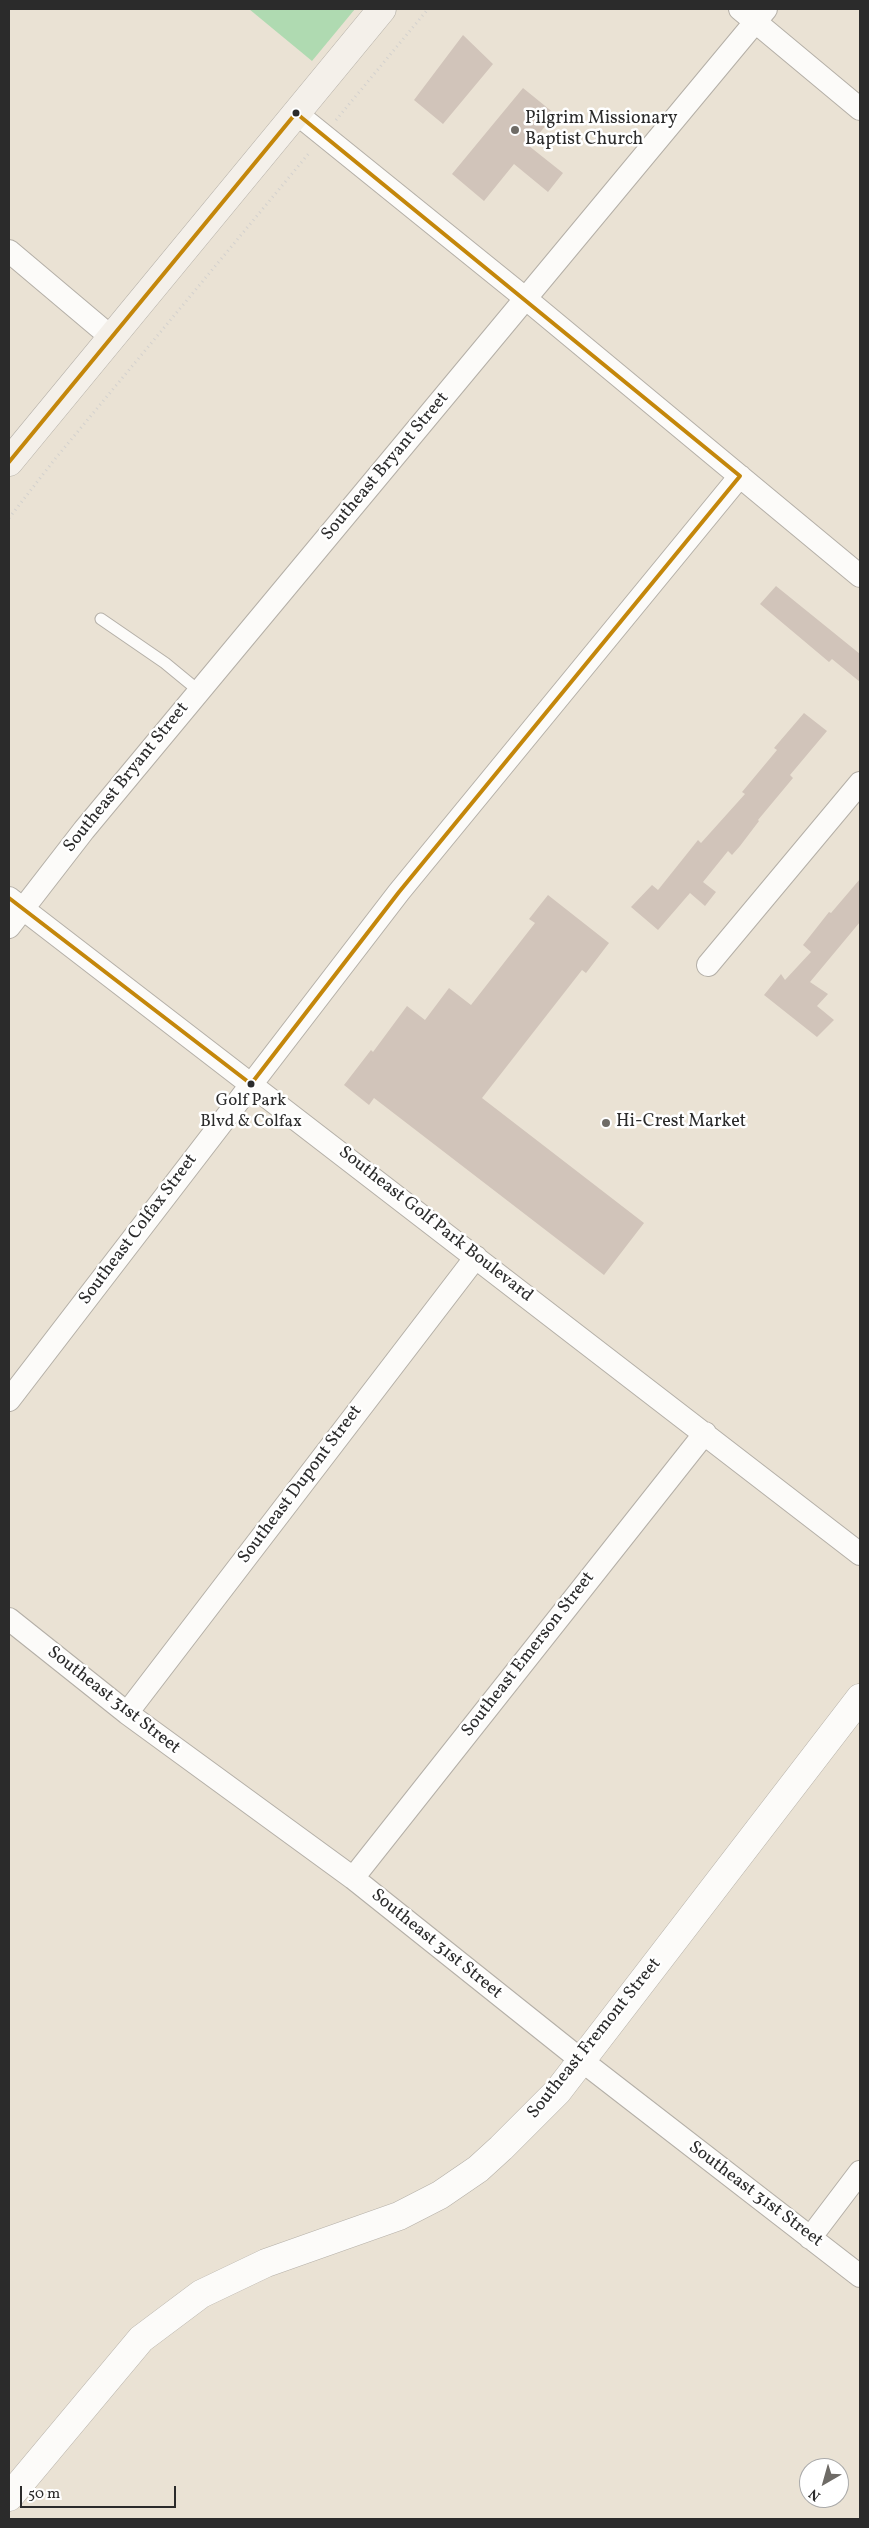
<!DOCTYPE html>
<html>
<head>
<meta charset="utf-8">
<style>
  body { margin:0 }
  #map { position:relative; width:869px; height:2528px; overflow:hidden; background:#eae2d4; font-family:Vollkorn,serif }
  canvas { display:block }
  .frame { position:absolute; inset:0; border:10px solid #2b2b2b; pointer-events:none }
  .north { position:absolute; left:799px; top:2458px; width:50px; height:50px; box-sizing:border-box; background:#fff; border:1px solid #aaa; border-radius:50%; rotate:218deg; font-size:14px; font-weight:700; line-height:20px; text-align:center; color:#2b2b2b }
  .north::after { content:''; display:block; margin:auto; width:18px; height:22px; background:#6e6b66; clip-path:polygon(50% 0,100% 100%,50% 72%,0 100%) }
  .scale { position:absolute; left:20px; top:2486px; width:156px; height:22px; box-sizing:border-box; border:2px solid #2b2b2b; border-top:0; padding-left:6px; font-size:15px; line-height:18px; white-space:nowrap; color:#2b2b2b; -webkit-text-stroke:4px #fff; paint-order:stroke }
</style>
</head>
<body>
<div id="map">
<canvas width="869" height="2528"></canvas>
<div class="frame"></div>
<div class="north">N</div>
<div class="scale">50 m</div>
</div>
<script>
const context = document.querySelector('canvas').getContext('2d');
context.lineJoin = 'round';
function paint(path, color) {
  context.fillStyle = color;
  context.fill(path, 'evenodd');
}
function toPath(rows) {
  const path = new Path2D();
  for (const r of rows) {
    path.moveTo(r[0], r[1]);
    for (let i = 2; i < r.length; i += 2) path.lineTo(r[i], r[i + 1]);
  }
  return path;
}
function trace(path, color, width, dash) {
  context.strokeStyle = color;
  context.lineWidth = width;
  context.lineCap = dash ? 'butt' : 'round';
  context.setLineDash(dash || []);
  context.stroke(path);
}
function label(font, color, halo, rows, align = 'center') {
  context.font = font + ' Vollkorn,serif';
  context.lineWidth = 5;
  context.setLineDash([]);
  context.textBaseline = 'middle';
  context.strokeStyle = halo;
  context.fillStyle = color;
  for (const [text, x, y, turn = 0] of rows) {
    context.save();
    context.translate(x, y);
    context.rotate((+turn || 0) * Math.PI / 180);
    context.textAlign = isNaN(turn) ? turn : align;
    if (halo) context.strokeText(text, 0, 0);
    context.fillText(text, 0, 0);
    context.restore();
  }
}
paint(toPath([
  [249,9,355,9,312,61]
]), '#afdab1');
paint(toPath([
  [463,35,493,64,443,124,414,100],
  [523,88,555,114,529,146,563,173,548,192,514,164,484,201,452,174],
  [776,586,860,654,860,682,832,659,829,662,760,604],
  [804,713,827,731,790,775,793,778,758,820,759,821,740,846,732,855,728,851,703,882,716,892,705,906,690,893,658,930,631,907,652,885,658,890,698,840,701,843,745,794,742,792,777,750,774,748],
  [860,879,860,922,810,982,828,994,817,1006,834,1020,817,1037,764,995,781,974,785,980,811,952,803,945,829,912,831,913],
  [548,895,609,943,586,973,582,970,482,1098,644,1223,604,1275,374,1098,369,1105,344,1085,371,1050,373,1052,407,1006,425,1020,449,988,471,1005,535,923,529,919]
]), '#d1c4ba');
const service = toPath([
  [101,619,165,663,199,691]
]);
const minor = toPath([
  [740,9,860,109],
  [296,113,525,298,860,576],
  [9,251,111,337],
  [9,898,860,1554],
  [9,927,84,830,766,9],
  [708,965,860,783],
  [9,1400,399,892,740,476],
  [9,1619,127,1713,353,1878,581,2060,860,2276],
  [127,1713,476,1257],
  [353,1878,705,1433],
  [810,2238,860,2172]
]);
const tertiary = toPath([
  [9,2497,141,2339,201,2294,266,2263,399,2216,440,2195,478,2169,501,2148,558,2091,860,1698]
]);
const secondary = toPath([
  [9,462,382,9]
]);
trace(service, '#b4afa7', 13);
trace(minor, '#b4afa7', 24);
trace(tertiary, '#b4afa7', 29);
trace(secondary, '#b4afa7', 29);
trace(toPath([
  [336,120,428,9],
  [9,518,55,459,310,152]
]), '#d3d1ce', 3, [1, 4]);
trace(service, '#fcfbf9', 11);
trace(minor, '#fcfbf9', 22);
trace(tertiary, '#fcfbf9', 28);
trace(secondary, '#f4f0ea', 28);
trace(toPath([
  [296,113,740,476],
  [9,462,296,113],
  [9,898,251,1084],
  [251,1084,399,892,740,476]
]), '#c4870b', 4);
for (const [x, y, r, color] of [
  [296,113,4.5,"#2b2b2b"],
  [515,130,5,"#6e6b66"],
  [251,1084,4.5,"#2b2b2b"],
  [606,1123,5,"#6e6b66"]
]) {
  const dot = new Path2D();
  dot.arc(x, y, r, 0, 2 * Math.PI);
  context.fillStyle = color;
  context.fill(dot);
  trace(dot, '#fff', 2);
}
label('17px', '#2b2b2b', '#fff', [
  ["Golf Park",251,1102],
  ["Blvd & Colfax",251,1123]
]);
label('18px', '#2b2b2b', '#fff', [
  ["Pilgrim Missionary",525,120],
  ["Baptist Church",525,141],
  ["Hi-Crest Market",616,1123]
], 'left');
label('18px', '#2b2b2b', '#fff', [
  ["Southeast Bryant Street",386,467,-50],
  ["Southeast Bryant Street",127,778,-51],
  ["Southeast Golf Park Boulevard",435,1225,38],
  ["Southeast Colfax Street",139,1230,-53],
  ["Southeast Dupont Street",301,1485,-53],
  ["Southeast Emerson Street",529,1655,-52],
  ["Southeast 31st Street",113,1701,38],
  ["Southeast 31st Street",436,1945,39],
  ["Southeast Fremont Street",595,2039,-51],
  ["Southeast 31st Street",755,2195,37]
]);
</script>
</body>
</html>
